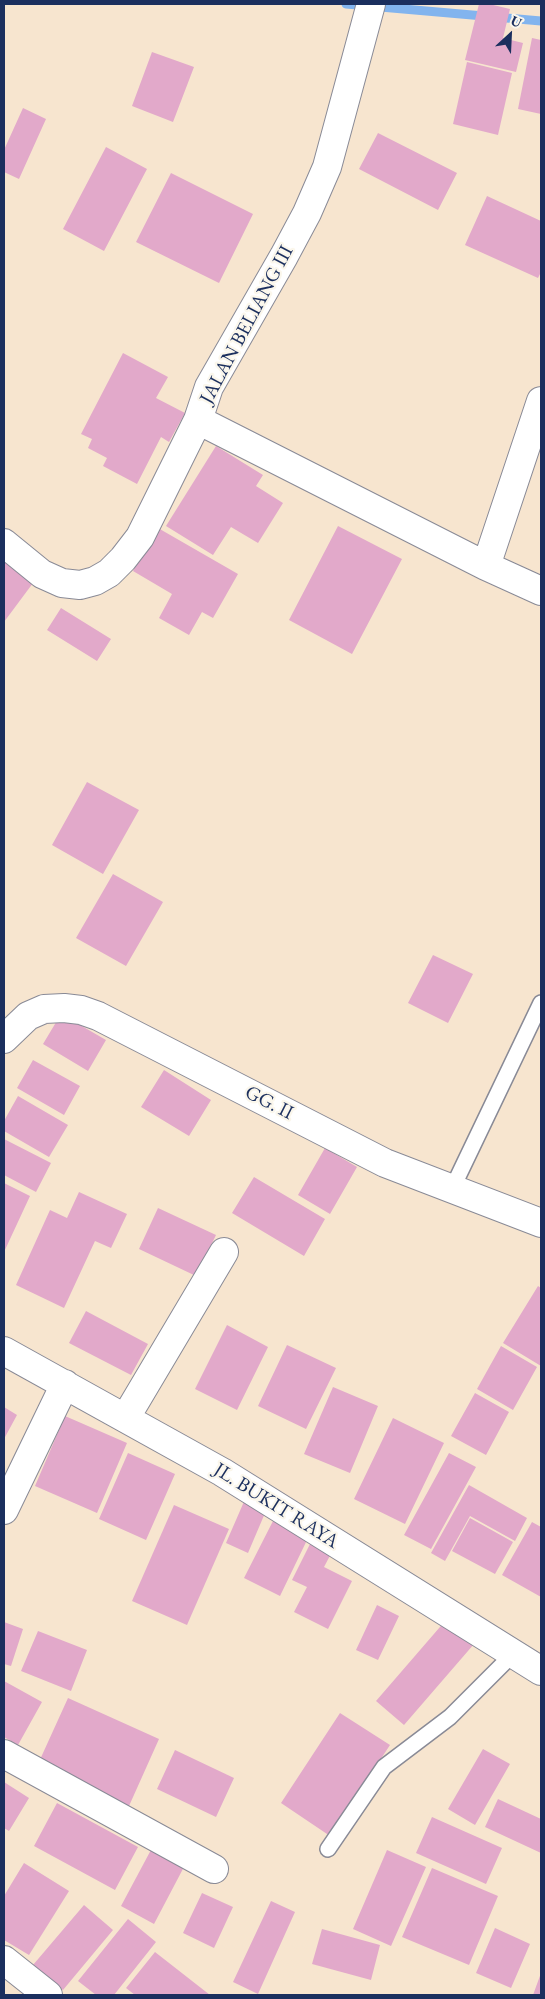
<!DOCTYPE html>
<html>
<head>
<meta charset="utf-8">
<style>
  body { margin:0 }
  #map { position:relative; width:545px; height:1999px; overflow:hidden; background:#f7e5cf; font-family:"EB Garamond",serif }
  canvas { display:block }
  .frame { position:absolute; inset:0; border:5px solid #1b2f5e; pointer-events:none }
  .north { position:absolute; left:485px; top:10px; width:50px; height:50px; -webkit-text-stroke:4px #fbf7ec; paint-order:stroke; rotate:25deg; font-size:14px; font-weight:700; line-height:20px; text-align:center; color:#1b2f5e }
  .north::after { content:''; display:block; margin:auto; width:18px; height:22px; background:#1b2f5e; clip-path:polygon(50% 0,100% 100%,50% 72%,0 100%) }
</style>
</head>
<body>
<div id="map">
<canvas width="545" height="1999"></canvas>
<div class="frame"></div>
<div class="north">U</div>
</div>
<script>
const context = document.querySelector('canvas').getContext('2d');
context.lineJoin = 'round';
function toPath(rows) {
  const path = new Path2D();
  for (const r of rows) {
    path.moveTo(r[0], r[1]);
    for (let i = 2; i < r.length; i += 2) path.lineTo(r[i], r[i + 1]);
  }
  return path;
}
function trace(path, color, width, dash) {
  context.strokeStyle = color;
  context.lineWidth = width;
  context.lineCap = dash ? 'butt' : 'round';
  context.setLineDash(dash || []);
  context.stroke(path);
}
function paint(path, color) {
  context.fillStyle = color;
  context.fill(path, 'evenodd');
}
function label(font, color, halo, rows, align = 'center') {
  context.font = font + ' "EB Garamond",serif';
  context.lineWidth = 4.5;
  context.setLineDash([]);
  context.textBaseline = 'middle';
  context.strokeStyle = halo;
  context.fillStyle = color;
  for (const [text, x, y, turn = 0] of rows) {
    context.save();
    context.translate(x, y);
    context.rotate((+turn || 0) * Math.PI / 180);
    context.textAlign = isNaN(turn) ? turn : align;
    if (halo) context.strokeText(text, 0, 0);
    context.fillText(text, 0, 0);
    context.restore();
  }
}
trace(toPath([
  [346,4,541,21]
]), '#82b4ee', 9);
paint(toPath([
  [479,4,489,4,510,9,503,38,523,43,516,72,465,60],
  [532,38,541,40,541,114,518,109],
  [152,52,194,67,173,122,132,106],
  [467,62,512,73,498,135,453,124],
  [23,108,46,119,19,179,4,172,4,150],
  [378,133,457,173,438,210,359,169],
  [106,147,147,169,104,251,63,229],
  [171,173,253,214,219,283,136,242],
  [487,196,541,221,541,272,538,278,465,245],
  [123,353,168,377,156,398,185,413,169,442,161,437,137,484,103,466,107,458,88,448,92,439,81,434],
  [216,446,263,475,256,486,283,503,258,543,231,527,213,555,166,526],
  [338,526,402,559,352,654,289,620],
  [158,528,238,574,213,618,202,612,189,635,159,618,172,594,133,571],
  [4,561,33,583,4,622],
  [61,608,111,639,97,661,47,630],
  [87,782,139,810,103,874,52,845],
  [113,874,163,902,126,966,76,938],
  [433,955,473,974,448,1023,408,1003],
  [61,1014,106,1040,88,1071,43,1044],
  [33,1060,80,1086,64,1115,17,1088],
  [164,1070,211,1100,189,1136,141,1107],
  [18,1096,68,1125,49,1157,4,1131,4,1121],
  [4,1139,51,1163,36,1192,4,1175],
  [325,1148,357,1167,330,1214,298,1195],
  [254,1177,325,1219,304,1256,232,1213],
  [4,1183,30,1196,4,1252],
  [79,1192,127,1214,111,1248,95,1241,64,1308,16,1285,50,1210,67,1218],
  [158,1208,216,1235,196,1276,139,1249],
  [538,1286,541,1288,541,1366,503,1343],
  [86,1311,148,1344,131,1375,69,1343],
  [227,1325,268,1347,237,1410,195,1389],
  [287,1345,336,1368,306,1429,258,1406],
  [501,1346,537,1367,513,1410,477,1389],
  [333,1387,378,1406,350,1473,304,1454],
  [475,1393,509,1412,486,1455,451,1436],
  [4,1407,17,1415,4,1439],
  [65,1416,127,1443,97,1513,35,1486],
  [393,1418,444,1443,405,1524,354,1499],
  [128,1453,175,1474,146,1540,99,1519],
  [449,1453,476,1467,431,1549,404,1535],
  [469,1485,527,1518,515,1541,470,1516,445,1561,431,1553],
  [246,1497,268,1506,248,1553,226,1543],
  [174,1505,229,1529,187,1625,132,1601],
  [470,1518,513,1542,495,1574,452,1551],
  [273,1521,308,1538,280,1596,244,1578],
  [532,1522,541,1527,541,1597,502,1575],
  [313,1538,334,1548,324,1567,352,1581,328,1629,294,1612,307,1587,292,1580],
  [377,1605,399,1616,378,1660,356,1650],
  [446,1620,474,1644,404,1725,376,1701],
  [4,1622,23,1629,11,1666,4,1664],
  [38,1631,87,1650,71,1691,21,1671],
  [4,1681,42,1702,18,1745,4,1737],
  [68,1698,159,1739,129,1806,38,1764],
  [340,1713,390,1745,330,1836,281,1803],
  [483,1749,510,1764,475,1825,448,1809],
  [175,1750,234,1778,216,1817,157,1789],
  [4,1782,29,1798,9,1831,4,1828],
  [498,1799,541,1819,541,1853,485,1827],
  [57,1803,138,1847,115,1890,34,1846],
  [432,1817,502,1848,486,1884,416,1853],
  [152,1848,185,1865,154,1924,121,1906],
  [387,1850,426,1867,391,1946,353,1929],
  [24,1863,69,1891,29,1955,4,1940,4,1896],
  [432,1868,498,1896,469,1965,402,1937],
  [202,1893,233,1907,214,1948,183,1933],
  [271,1901,295,1912,258,1994,233,1982],
  [84,1905,113,1930,63,1990,33,1965],
  [128,1919,156,1942,114,1995,96,1995,78,1981],
  [495,1928,530,1944,511,1988,476,1973],
  [322,1929,380,1945,371,1980,312,1964],
  [155,1952,210,1995,135,1995,126,1988],
  [541,1973,541,1995,533,1995]
]), '#e2a9ca');
const lane = toPath([
  [452,1189,541,1003],
  [328,1849,384,1767,450,1717,513,1654]
]);
const street = toPath([
  [198,420,486,566,541,591],
  [4,543,42,574,62,583,80,585,95,581,109,573,123,559,140,537,198,420,209,387,284,256,307,213,327,167,371,4],
  [486,566,541,401],
  [4,1039,28,1016,44,1009,64,1008,81,1010,98,1016,385,1163,541,1223],
  [4,1351,222,1472,541,1671],
  [126,1417,224,1252],
  [4,1510,65,1384],
  [4,1754,214,1869],
  [4,1960,48,1995]
]);
trace(lane, '#898a96', 18);
trace(street, '#898a96', 30);
trace(lane, '#fff', 15);
trace(street, '#fff', 28);
label('20px', '#1b2f5e', '#fbf7ec', [
  ["JALAN BELIANG III",247,325,-62],
  ["GG. II",269,1103,27],
  ["JL. BUKIT RAYA",276,1506,32]
]);
</script>
</body>
</html>
